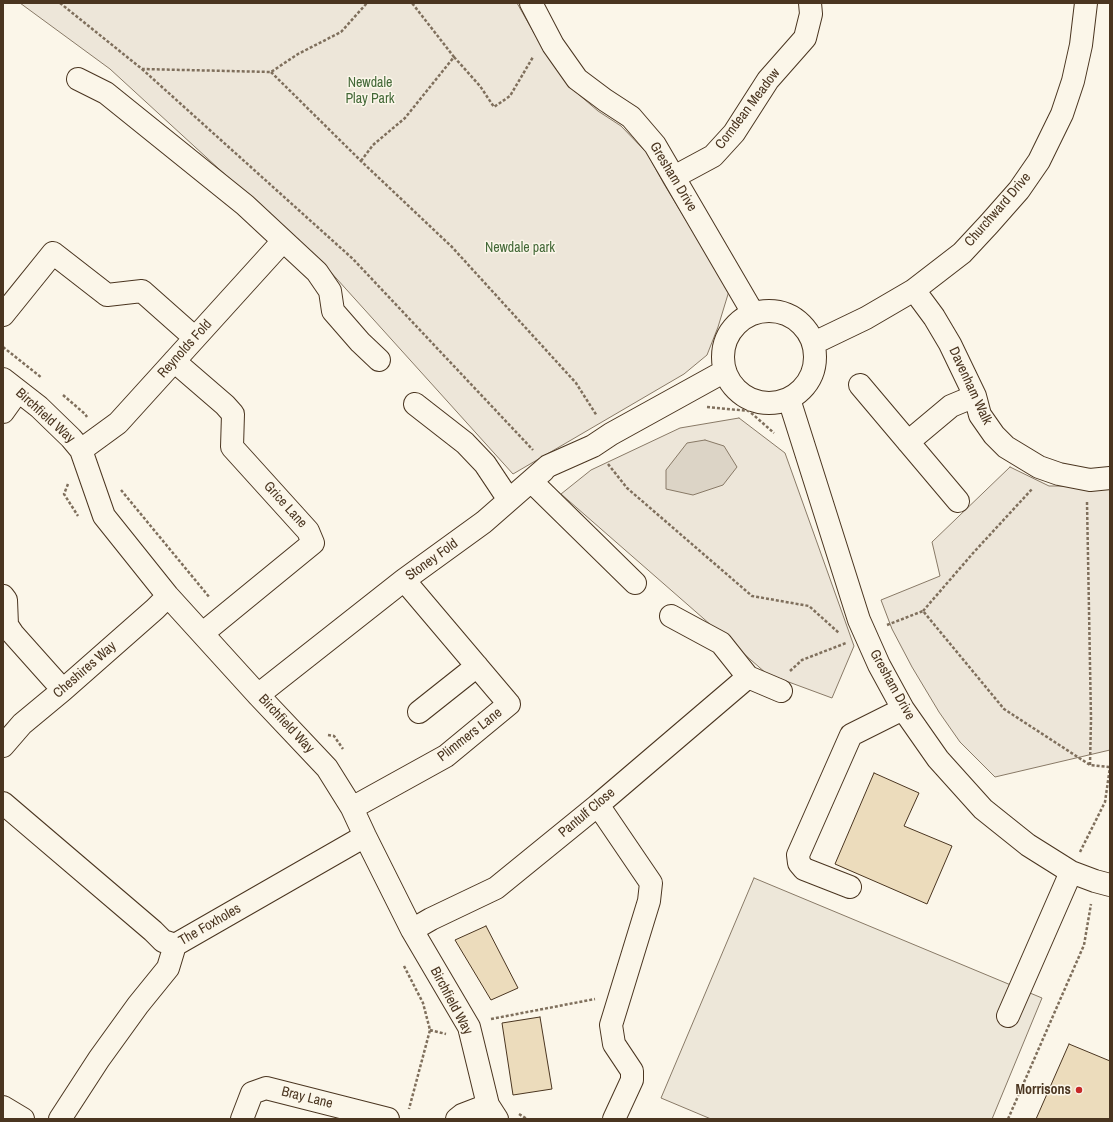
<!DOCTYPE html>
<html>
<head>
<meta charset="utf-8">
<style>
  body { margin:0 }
  #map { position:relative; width:1113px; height:1122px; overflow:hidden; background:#fbf6e9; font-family:"Archivo Narrow",sans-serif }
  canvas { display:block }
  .frame { position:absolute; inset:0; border:4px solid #4a3520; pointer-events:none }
</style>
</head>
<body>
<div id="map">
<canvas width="1113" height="1122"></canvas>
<div class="frame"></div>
</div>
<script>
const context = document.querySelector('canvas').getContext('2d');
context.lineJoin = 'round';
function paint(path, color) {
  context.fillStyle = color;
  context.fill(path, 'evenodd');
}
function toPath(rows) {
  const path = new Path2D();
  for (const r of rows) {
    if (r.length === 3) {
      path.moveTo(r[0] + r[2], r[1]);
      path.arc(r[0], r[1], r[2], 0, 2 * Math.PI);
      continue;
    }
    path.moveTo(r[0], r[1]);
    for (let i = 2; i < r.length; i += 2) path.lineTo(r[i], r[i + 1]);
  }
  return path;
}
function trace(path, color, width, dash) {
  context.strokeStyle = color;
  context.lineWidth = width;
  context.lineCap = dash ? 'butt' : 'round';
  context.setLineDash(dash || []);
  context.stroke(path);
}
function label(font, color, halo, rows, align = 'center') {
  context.font = font + ' "Archivo Narrow",sans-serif';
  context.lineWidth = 3;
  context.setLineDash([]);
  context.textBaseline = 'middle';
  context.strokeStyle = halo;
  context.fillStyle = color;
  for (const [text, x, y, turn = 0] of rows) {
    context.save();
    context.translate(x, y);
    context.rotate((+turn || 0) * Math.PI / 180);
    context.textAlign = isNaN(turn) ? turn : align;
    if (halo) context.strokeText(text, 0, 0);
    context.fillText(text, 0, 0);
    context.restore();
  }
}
const green = toPath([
  [20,3,517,3,534,33,570,87,598,111,621,126,647,153,664,184,729,291,718,327,707,355,684,374,513,474,327,268,110,69,20,3],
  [739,418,785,453,854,646,832,698,767,674,561,494,591,470,680,428,739,418],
  [1010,467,1049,486,1110,486,1110,750,995,777,960,742,939,712,912,667,892,629,881,600,940,576,932,542,1010,467]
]);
paint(green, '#ede6d9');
trace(green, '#887966', 1);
const parking = toPath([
  [754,878,1042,998,992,1119,711,1119,661,1098,754,878]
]);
paint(parking, '#ede7d9');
trace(parking, '#887966', 1);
const water = toPath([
  [705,440,724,446,737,467,723,485,693,495,666,489,666,470,687,443,705,440]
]);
paint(water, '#dcd4c6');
trace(water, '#887966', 1);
const building = toPath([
  [874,773,919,793,904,826,952,846,927,904,835,864,874,773],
  [486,926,518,988,491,1000,455,940,486,926],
  [540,1017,552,1089,513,1095,502,1023,540,1017],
  [1069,1044,1110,1061,1110,1119,1036,1119,1069,1044]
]);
paint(building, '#ecdcbc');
trace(building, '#4a3520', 1);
const minor = toPath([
  [531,3,553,45,577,79,605,100,631,117,655,145,753,313],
  [78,79,106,93,245,205,317,272,330,291,333,311,360,342,379,360],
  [674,177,713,156,734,133,768,80,805,38,811,14,810,3],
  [914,290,934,317,950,344,975,396,980,415,994,435,1006,447,1039,467,1059,474,1090,480,1110,478],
  [769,357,46],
  [3,315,53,253,107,295,142,291,195,338],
  [814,343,866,318,914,290,962,253,989,224,1019,190,1039,161,1062,114,1073,81,1081,45,1086,3],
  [174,361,225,405,233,414,232,447,308,531,313,543,203,633],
  [3,379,39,407,71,438,81,450,104,516,168,596,258,695,327,768,352,808,365,836,412,930,469,1027,488,1105,497,1119],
  [860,385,958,501],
  [789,399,859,620,879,665,903,709,938,759,983,809,1028,845,1071,872,1095,881,1110,885],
  [415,404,465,443,485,464,509,500],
  [3,412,18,391],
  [908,442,951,406,975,396],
  [81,450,118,423,283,241],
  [543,471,531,481,635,583],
  [3,596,6,600,7,625,13,634,63,690],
  [671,616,721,643,748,677,781,691],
  [258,695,404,580,484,522,548,466,593,446,611,434,725,371],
  [419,712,477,666],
  [3,746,22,724,63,690,155,609,168,596],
  [3,803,153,931,163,941,175,945],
  [598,805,651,883,649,901,611,1025,614,1044,632,1071,632,1080,614,1119],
  [352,808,446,756,509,704,404,580],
  [850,887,804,869,799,863,798,855,851,735,903,709],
  [412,930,431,919,496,888,598,805,748,677],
  [1008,1016,1071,872],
  [3,1107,23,1119],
  [60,1119,99,1059,138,1005,168,968,175,945,365,836],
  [242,1119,252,1093,266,1088,388,1119],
  [457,1119,462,1115,488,1105]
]);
trace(minor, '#4a3520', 24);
trace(toPath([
  [60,3,142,69,271,72,298,54,341,32,367,3],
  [454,57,480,86,494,107,510,96,533,57],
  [142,69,353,259,533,450],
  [271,72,361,161,452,247,576,383,597,416],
  [361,161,373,145,405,118,454,57,412,3],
  [3,347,42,378],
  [63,395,85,414,87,417],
  [707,407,749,411,774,433],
  [608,464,627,488,752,596,809,606,839,633],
  [68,484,64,494,78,516],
  [121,490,210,598],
  [1087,502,1091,719,1090,765],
  [923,611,974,552,1033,488],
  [887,625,923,611,1004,709,1090,765,1109,767],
  [790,671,802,660,846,643],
  [328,735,334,736,343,749],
  [1080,852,1105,802,1110,767],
  [404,966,423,1003,430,1030,409,1109],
  [491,1019,595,999],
  [430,1030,446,1034],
  [519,1114,527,1119],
  [1008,1119,1084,945,1091,904]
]), '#7f6f5c', 2.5, [3, 2]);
trace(minor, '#fbf6e9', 22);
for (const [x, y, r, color] of [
  [1079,1090,4,"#c62828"]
]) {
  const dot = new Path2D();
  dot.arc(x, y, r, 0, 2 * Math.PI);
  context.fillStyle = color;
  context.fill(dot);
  trace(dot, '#fbf6e9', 1.5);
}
label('14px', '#436837', '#fbf6e9', [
  ["Newdale",370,83],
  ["Play Park",370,99],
  ["Newdale park",520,248]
]);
label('14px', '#4a3520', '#fbf6e9', [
  ["Corndean Meadow",748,109,-53],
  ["Gresham Drive",673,177,59],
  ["Churchward Drive",998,210,-49],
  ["Reynolds Fold",185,349,-48],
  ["Davenham Walk",970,386,65],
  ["Birchfield Way",45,416,42],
  ["Grice Lane",285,505,48],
  ["Stoney Fold",432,560,-36],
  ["Cheshires Way",85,670,-41],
  ["Gresham Drive",892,685,61],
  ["Birchfield Way",286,724,47],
  ["Plimmers Lane",470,735,-38],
  ["Pantulf Close",587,813,-40],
  ["The Foxholes",210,925,-30],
  ["Birchfield Way",451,1001,62],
  ["Bray Lane",307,1098,14]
]);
label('bold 14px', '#4a3520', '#fbf6e9', [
  ["Morrisons",1071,1090]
], 'right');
</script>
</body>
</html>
